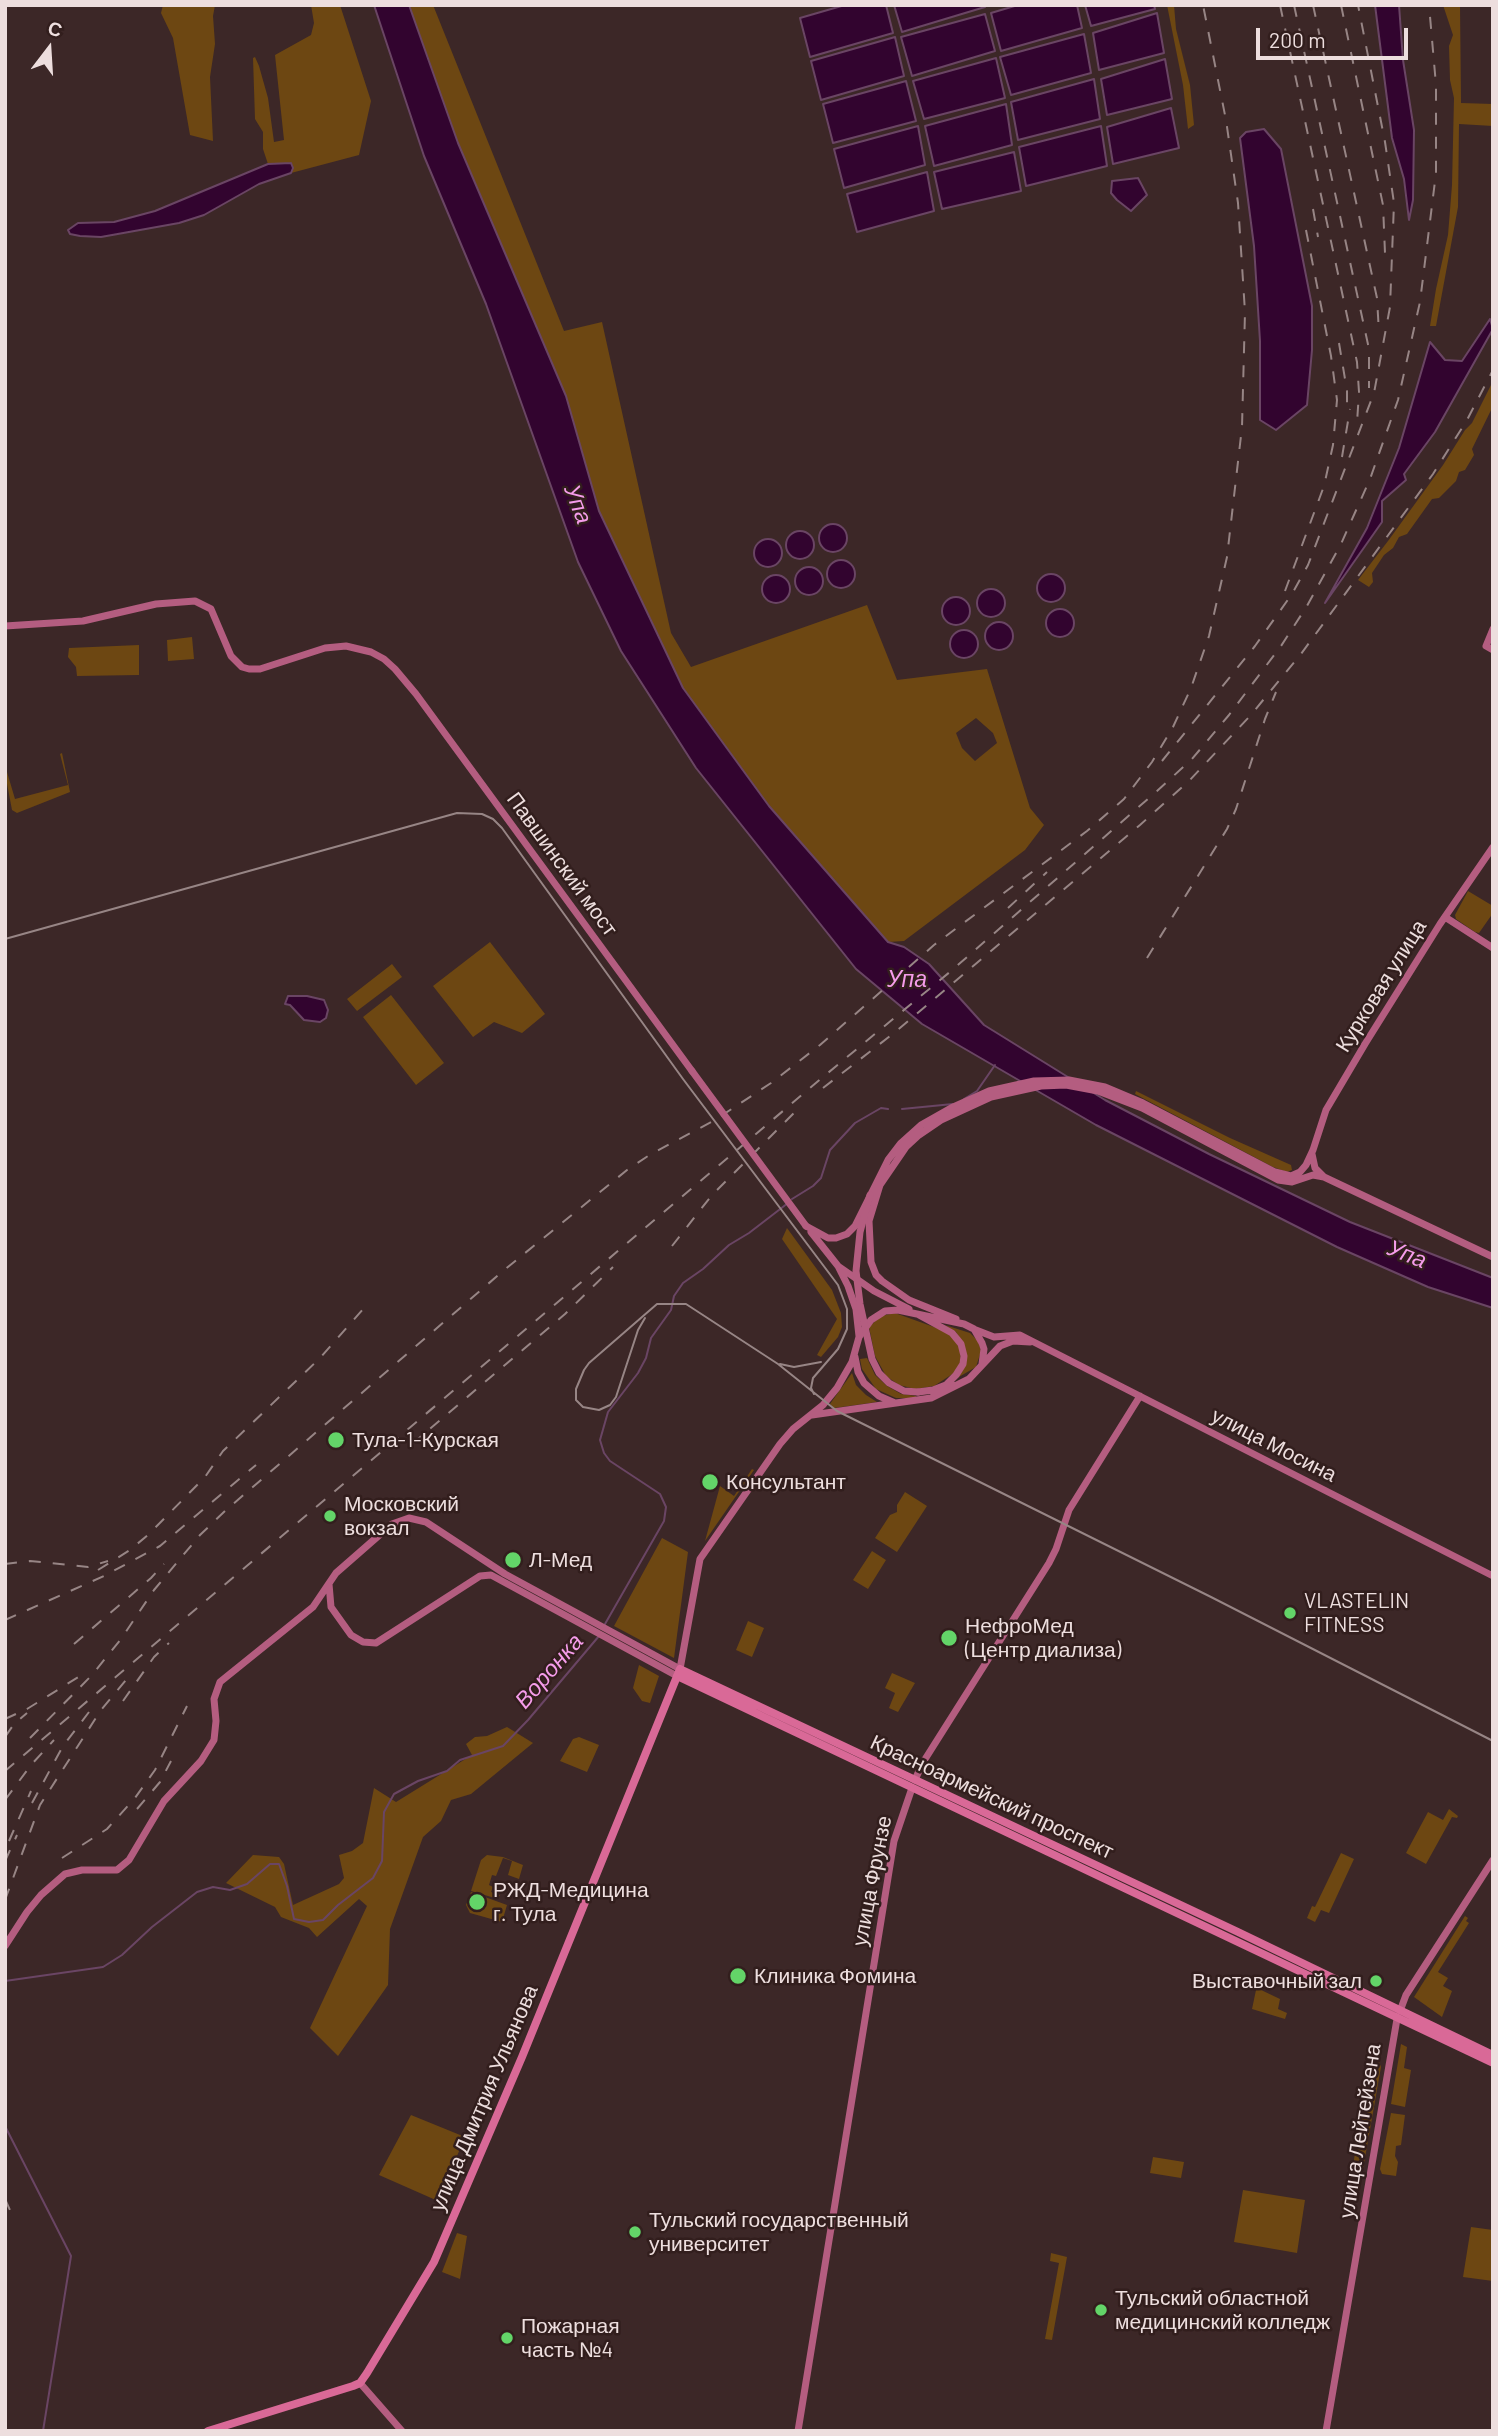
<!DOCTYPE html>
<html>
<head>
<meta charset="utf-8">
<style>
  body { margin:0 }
  #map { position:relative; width:1498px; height:2436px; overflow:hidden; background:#3c2727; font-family:Barlow,sans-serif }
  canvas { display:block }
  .frame { position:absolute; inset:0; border:7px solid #eddede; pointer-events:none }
  .north { position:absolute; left:14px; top:14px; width:70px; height:70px; -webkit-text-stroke:5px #321e1d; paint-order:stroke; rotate:17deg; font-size:19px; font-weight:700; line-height:28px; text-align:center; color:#eddede }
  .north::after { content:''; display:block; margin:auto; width:24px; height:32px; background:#eddede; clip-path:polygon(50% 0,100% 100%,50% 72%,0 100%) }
  .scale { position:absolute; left:1256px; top:28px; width:152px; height:32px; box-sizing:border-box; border:4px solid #eddede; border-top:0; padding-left:9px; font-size:21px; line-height:24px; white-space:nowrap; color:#eddede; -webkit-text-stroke:5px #321e1d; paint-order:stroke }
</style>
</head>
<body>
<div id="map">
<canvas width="1498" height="2436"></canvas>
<div class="frame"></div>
<div class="north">С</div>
<div class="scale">200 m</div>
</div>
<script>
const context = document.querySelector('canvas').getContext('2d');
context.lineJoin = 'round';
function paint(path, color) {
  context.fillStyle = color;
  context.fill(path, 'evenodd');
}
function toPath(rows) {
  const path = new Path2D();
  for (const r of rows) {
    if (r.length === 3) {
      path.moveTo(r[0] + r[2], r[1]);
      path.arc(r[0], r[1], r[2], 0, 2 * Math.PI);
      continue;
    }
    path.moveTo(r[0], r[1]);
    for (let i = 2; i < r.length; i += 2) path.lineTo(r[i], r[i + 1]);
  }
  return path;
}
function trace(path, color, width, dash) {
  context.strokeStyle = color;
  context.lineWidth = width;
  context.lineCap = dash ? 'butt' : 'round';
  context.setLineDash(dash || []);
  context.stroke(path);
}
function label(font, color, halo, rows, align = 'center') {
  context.font = font + ' Barlow,sans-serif';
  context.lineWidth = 5;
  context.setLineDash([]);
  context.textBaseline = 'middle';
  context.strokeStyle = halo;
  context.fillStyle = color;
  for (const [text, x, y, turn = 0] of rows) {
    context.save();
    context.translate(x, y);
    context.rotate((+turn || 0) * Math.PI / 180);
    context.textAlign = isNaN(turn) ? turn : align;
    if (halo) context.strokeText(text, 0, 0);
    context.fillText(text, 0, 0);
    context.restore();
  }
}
paint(toPath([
  [163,5,215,5,213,16,215,44,210,77,213,141,190,135,173,38,161,13],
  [311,5,340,5,371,101,359,155,291,173,293,168,291,163,268,164,263,149,263,132,255,119,253,58,255,57,259,66,268,98,274,142,284,140,275,55,311,35,314,23],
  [409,5,433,5,564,331,602,322,671,633,691,667,867,605,897,680,987,669,1030,808,1044,825,1025,850,904,941,888,942,769,806,683,688,599,511,566,396,458,143],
  [976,718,993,733,997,743,975,761,962,748,956,733],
  [1167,5,1174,5,1176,29,1190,85,1194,125,1188,129,1183,85],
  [1443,5,1460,5,1461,103,1493,104,1493,126,1459,124,1458,207,1436,326,1430,326,1436,289,1448,235,1452,185,1454,98,1450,80,1449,46,1453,35],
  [1493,381,1493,406,1472,449,1474,455,1465,470,1459,472,1456,481,1439,498,1432,499,1407,534,1399,537,1393,548,1384,555,1372,573,1373,582,1369,587,1358,580,1388,541,1443,465,1465,430,1472,423],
  [192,637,194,659,168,661,167,640],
  [139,645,139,675,77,676,76,667,68,657,69,648],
  [62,753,70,792,17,813,12,810,5,773,7,772,15,799,68,785,60,754],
  [1468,891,1493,906,1493,913,1479,933,1475,932,1456,919,1455,915],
  [490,942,545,1014,522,1033,494,1022,473,1037,433,986],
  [392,964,402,977,357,1011,347,999],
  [391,995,444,1063,416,1085,363,1017],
  [1136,1091,1230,1138,1291,1165,1292,1170,1287,1172,1273,1167,1135,1094],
  [787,1228,832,1290,841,1313,842,1327,838,1337,821,1357,817,1355,837,1319,782,1239],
  [895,1313,945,1331,953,1337,960,1349,961,1362,954,1373,934,1386,915,1389,899,1385,886,1376,875,1356,869,1327,881,1316],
  [945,1325,970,1333,978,1341,981,1351,976,1367,957,1378,965,1347,956,1332],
  [867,1358,875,1375,887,1386,901,1394,916,1396,916,1398,896,1398,876,1389,862,1369,860,1359],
  [852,1373,856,1385,866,1395,877,1402,834,1408,830,1404],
  [752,1469,754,1470,705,1541,720,1486,734,1496],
  [905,1492,927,1506,897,1552,875,1538,890,1515,897,1512,897,1505],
  [662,1538,688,1552,674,1658,614,1626],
  [872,1551,886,1560,868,1589,853,1580],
  [748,1621,764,1628,752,1657,736,1650],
  [639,1665,659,1676,650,1703,642,1701,633,1688],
  [892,1673,915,1683,898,1712,889,1708,895,1693,885,1688],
  [507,1727,533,1743,471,1794,451,1800,441,1821,423,1837,390,1929,388,1985,338,2056,310,2028,367,1906,359,1899,317,1937,309,1928,281,1917,275,1907,226,1883,253,1855,279,1857,284,1864,293,1905,339,1884,344,1878,339,1855,352,1851,363,1843,374,1788,396,1802,472,1755,466,1744,475,1737,487,1736],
  [579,1737,599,1745,587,1772,560,1761,573,1739],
  [1449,1809,1458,1816,1457,1818,1452,1817,1426,1864,1406,1853,1428,1812,1443,1820],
  [1341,1853,1354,1859,1329,1913,1321,1910,1315,1922,1307,1918,1312,1906,1315,1907],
  [487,1855,503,1857,523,1865,519,1879,508,1875,512,1861,503,1858,496,1876,492,1875,489,1885,493,1887,491,1892,500,1895,498,1899,471,1891,481,1860],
  [471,1892,507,1905,502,1922,470,1913,466,1905],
  [1465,1916,1468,1918,1466,1921,1469,1923,1438,1972,1448,1978,1443,1986,1452,1991,1442,2017,1414,1997],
  [1259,1989,1280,1999,1278,2009,1287,2013,1285,2019,1252,2009,1256,1990],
  [1401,2044,1407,2047,1404,2068,1411,2070,1405,2107,1391,2104],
  [1370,2059,1379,2062,1381,2067,1363,2169,1361,2172,1352,2172],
  [1391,2113,1405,2115,1401,2145,1396,2146,1395,2156,1398,2162,1396,2176,1382,2174,1380,2169],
  [411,2115,465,2137,438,2201,379,2175],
  [1153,2157,1184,2162,1181,2178,1150,2173],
  [1243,2190,1305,2200,1297,2253,1234,2242],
  [1471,2227,1493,2230,1493,2281,1463,2277],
  [457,2233,467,2236,460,2279,442,2272],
  [1051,2253,1067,2257,1052,2340,1045,2339,1059,2263,1050,2261]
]), '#6d4712');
const water = toPath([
  [374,5,409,5,458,143,566,396,599,511,683,688,769,806,888,942,904,947,929,964,984,1025,1105,1100,1209,1154,1350,1222,1493,1278,1493,1308,1428,1287,1337,1247,1096,1125,922,1024,856,969,696,768,621,651,578,562,486,304,424,156,374,5],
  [845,5,886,5,893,33,810,57,800,18,845,5],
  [894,5,984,5,985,7,902,32,894,5],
  [1018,5,1077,5,1082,28,1001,51,991,13,1018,5],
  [1085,5,1154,5,1155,9,1091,26,1085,5],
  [1375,5,1399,5,1403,60,1414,130,1413,200,1409,220,1404,179,1392,138,1375,5],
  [1157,13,1164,53,1099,70,1093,33,1157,13],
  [985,14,995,51,912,76,901,37,985,14],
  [1084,34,1091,73,1011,95,1000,57,1084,34],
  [895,37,904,76,821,100,811,61,895,37],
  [996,58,1005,98,924,119,913,81,996,58],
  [1165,59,1172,99,1107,115,1101,79,1165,59],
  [1094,79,1100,119,1018,140,1011,102,1094,79],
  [906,81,916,121,833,143,823,104,906,81],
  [1006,104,1012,145,934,166,925,126,1006,104],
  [1171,108,1179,148,1113,164,1107,127,1171,108],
  [918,126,925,165,844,188,834,149,918,126],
  [1101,126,1107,166,1026,186,1019,147,1101,126],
  [1264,129,1281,149,1312,306,1312,350,1307,405,1276,430,1260,420,1260,341,1254,246,1240,138,1246,132,1264,129],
  [1014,152,1021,191,942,209,934,172,1014,152],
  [291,163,293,168,291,173,259,184,204,215,179,223,101,237,80,236,70,234,68,230,78,223,114,222,155,211,268,164,291,163],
  [927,172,934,211,857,232,847,194,927,172],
  [1138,178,1147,195,1131,211,1117,200,1111,193,1112,181,1138,178],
  [1490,319,1493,329,1435,432,1404,474,1406,480,1382,501,1382,522,1325,603,1367,528,1399,448,1430,342,1445,360,1462,361,1490,319],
  [833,538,14],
  [800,545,14],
  [768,553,14],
  [841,574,14],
  [809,581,14],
  [1051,588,14],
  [776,589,14],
  [991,603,14],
  [956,611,14],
  [1060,623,14],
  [999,636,14],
  [964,644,14],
  [288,996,307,996,324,1000,328,1010,326,1018,320,1022,304,1020,290,1005,285,1004,288,996]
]);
paint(water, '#32042f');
trace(water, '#6a4564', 2);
trace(toPath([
  [964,1099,977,1091,995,1065],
  [902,1109,953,1104],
  [792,1199,813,1186,821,1178,830,1150,855,1123,881,1108,888,1109],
  [605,1624,664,1521,666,1507,660,1494,610,1461,604,1453,600,1440,608,1412,638,1373,646,1358,651,1338,671,1310,674,1296,683,1283,703,1269,729,1245,749,1233,788,1203],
  [5,1981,103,1967,122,1955,152,1927,197,1892,213,1887,230,1890,247,1884,270,1864,279,1864,287,1886,294,1919,309,1922,323,1920,338,1905,373,1878,382,1861,384,1812,394,1794,418,1781,447,1771,460,1760,503,1746,528,1720,599,1636],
  [5,2126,71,2256,43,2431]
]), '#6a4564', 2);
trace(toPath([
  [5,626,83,621,156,604,195,601,211,609,231,656,242,667,249,669,260,669,325,648,346,646,371,652,384,659,395,669,416,694,692,1071],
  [1493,629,1486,646,1493,650],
  [1445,917,1493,948],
  [1312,1154,1315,1168,1324,1177,1493,1257],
  [806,1226,828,1238,836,1238,847,1234,855,1226,888,1160,901,1143,921,1125,951,1108,989,1091,1034,1081,1069,1080,1105,1087,1143,1103,1275,1172,1291,1176,1300,1172,1306,1165,1313,1150,1326,1110,1365,1044,1440,924,1493,847],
  [811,1232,838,1266,848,1286,856,1309,859,1336],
  [838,1266,874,1291,909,1309],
  [919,1315,952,1333,961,1344,964,1356,963,1364,956,1375,947,1384],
  [956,1319,909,1300,882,1281,876,1275,871,1262,869,1221,880,1185,906,1147,919,1135,941,1120,991,1097,1041,1086,1066,1085,1098,1091,1142,1108,1278,1180,1292,1182,1313,1175,1324,1177],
  [976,1330,994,1337,1020,1335,1493,1576],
  [855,1357,858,1372,864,1383,879,1396,895,1403],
  [918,1392,933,1390,951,1383],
  [812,1415,931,1398,969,1379,1000,1346,1013,1341,1030,1342],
  [329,1584,331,1607,351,1635,363,1642,376,1643,480,1576,491,1575,677,1676],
  [915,1780,922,1764,1049,1563,1056,1549,1069,1510,1140,1396],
  [5,1946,27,1912,41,1895,65,1874,82,1870,117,1870,129,1860,164,1801,201,1761,214,1740,216,1721,214,1699,220,1682,313,1607,336,1573,392,1524,409,1518,426,1522,505,1574,680,1669,700,1559,780,1444,793,1429,823,1405,837,1388,852,1362,859,1337,871,1320,885,1311,898,1310,964,1324,974,1329,982,1343,984,1349,982,1364],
  [1400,2011,1406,1995,1493,1860],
  [360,2383,402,2431],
  [798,2431,894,1841,912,1788],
  [1326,2431,1397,2019]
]), '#b45d80', 7);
trace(toPath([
  [677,1676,1493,2063],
  [208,2431,353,2386,360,2383,367,2373,434,2262,522,2057,680,1669,1238,1932,1493,2055]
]), '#d96997', 8);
trace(toPath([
  [5,939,457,813,482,814,493,819,502,828,683,1079,838,1285,847,1309,847,1329,838,1349,813,1378,811,1388,814,1394],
  [645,1318,638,1330,616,1397,610,1405,599,1410,583,1407,576,1400,576,1389,584,1370,589,1363,657,1304,686,1304,778,1364,837,1411,1211,1597,1493,1741],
  [780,1364,794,1367,821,1362]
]), '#978585', 2);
trace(toPath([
  [1280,5,1357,362,1359,392,1357,423],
  [1294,5,1364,326,1369,349,1369,388],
  [1313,5,1377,298,1379,333],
  [1341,5,1383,205,1385,253],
  [1313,209,1318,237],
  [1339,343,1347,391,1347,412],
  [1342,457,1350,409],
  [1285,591,1324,486,1333,445,1337,400,1331,356,1304,220],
  [1162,761,1255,646,1292,594,1308,565,1374,393,1390,307,1394,203,1385,142,1358,5],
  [1008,908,1047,872],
  [1147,958,1227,829,1236,809,1265,719,1276,692],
  [823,1088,894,1033,1140,825,1189,781,1250,716,1301,654,1433,474,1467,420,1493,370],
  [672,1246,712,1195,800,1107],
  [412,1444,565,1314,613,1267],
  [5,1564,30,1561,88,1567,108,1561],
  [98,1570,130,1550,149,1534,205,1477,223,1451,320,1358,364,1308],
  [5,1620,104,1576,160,1546,256,1465],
  [74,1644,151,1578,164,1564],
  [123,1701,154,1657,169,1643],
  [5,1719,27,1709,88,1671],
  [5,1737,14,1724,27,1713],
  [30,1738,92,1675,121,1639,154,1590,200,1535,225,1511,503,1271,627,1170,651,1154,715,1120,771,1083,820,1045,934,945,1087,831,1124,799,1152,762,1173,727,1191,688,1209,636,1227,557,1242,427,1245,312,1238,203,1226,120,1203,5],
  [5,1771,823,1077,951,971,1157,791,1192,759,1229,715,1281,646,1307,606,1341,544,1370,479,1398,400,1420,302,1436,173,1436,85,1429,5],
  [5,1800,31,1765,54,1740],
  [32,1803,63,1746,89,1712],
  [137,1809,160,1782,171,1761],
  [9,1841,31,1791],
  [62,1858,107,1829,135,1798,155,1770,187,1706],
  [5,1861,17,1835],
  [5,1900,40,1805,101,1710,126,1680],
  [5,2199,13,2217]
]), '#978585', 2, [12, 12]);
trace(toPath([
  [692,1071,806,1226],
  [870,1195,860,1232,856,1271,860,1304,872,1359,879,1373,889,1383,904,1391,918,1392]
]), '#b45d80', 7);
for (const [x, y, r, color] of [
  [336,1440,9,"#63d468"],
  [710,1482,9,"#63d468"],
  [330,1516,7,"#63d468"],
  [513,1560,9,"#63d468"],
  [1290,1613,7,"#63d468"],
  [949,1638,9,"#63d468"],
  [477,1902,9,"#63d468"],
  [738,1976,9,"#63d468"],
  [1376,1981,7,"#63d468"],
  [635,2232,7,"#63d468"],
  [1101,2310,7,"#63d468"],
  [507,2338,7,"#63d468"]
]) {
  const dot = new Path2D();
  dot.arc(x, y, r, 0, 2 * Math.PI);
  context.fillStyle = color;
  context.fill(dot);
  trace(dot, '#321e1d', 2.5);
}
label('21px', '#eddede', '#321e1d', [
  ["Павшинский мост",562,864,54],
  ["Курковая улица",1381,986,-58],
  ["улица Мосина",1274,1445,27],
  ["Красноармейский проспект",992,1797,25],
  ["улица Фрунзе",872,1881,-79],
  ["улица Дмитрия Ульянова",484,2098,-67],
  ["улица Лейтейзена",1360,2131,-81]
]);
label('21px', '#eddede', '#321e1d', [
  ["Тула-1-Курская",352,1440],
  ["Консультант",726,1482],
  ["Московский",344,1504],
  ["вокзал",344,1528],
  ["Л-Мед",529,1560],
  ["VLASTELIN",1304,1601],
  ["FITNESS",1304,1625],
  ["НефроМед",965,1626],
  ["(Центр диализа)",965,1650],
  ["РЖД-Медицина",493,1890],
  ["г. Тула",493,1914],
  ["Клиника Фомина",754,1976],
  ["Выставочный зал",1362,1981,"right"],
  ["Тульский государственный",649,2220],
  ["университет",649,2244],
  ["Тульский областной",1115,2298],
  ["медицинский колледж",1115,2322],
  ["Пожарная",521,2326],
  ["часть №4",521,2350]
], 'left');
label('italic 23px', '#f59cea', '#321e1d', [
  ["Упа",578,504,69],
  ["Упа",907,979],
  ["Упа",1407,1254,22],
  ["Воронка",549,1671,-49]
]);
</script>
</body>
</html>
